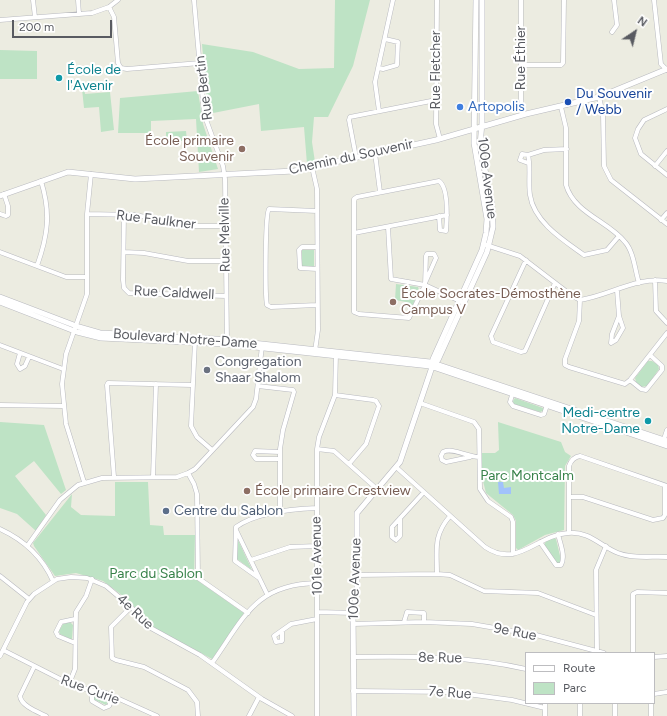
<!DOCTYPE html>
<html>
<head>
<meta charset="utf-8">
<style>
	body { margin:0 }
	#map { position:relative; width:667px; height:716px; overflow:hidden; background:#ecece1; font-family:Figtree,sans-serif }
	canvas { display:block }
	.legend { position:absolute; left:525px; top:652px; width:130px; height:52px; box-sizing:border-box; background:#fff; border:1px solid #bdbdc0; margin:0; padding:5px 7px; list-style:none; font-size:12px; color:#595b61 }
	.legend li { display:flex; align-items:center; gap:8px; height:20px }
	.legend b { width:20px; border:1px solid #bdbdc0 }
	.north { position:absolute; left:615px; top:12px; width:40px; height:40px; -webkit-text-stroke:3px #fff; paint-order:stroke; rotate:35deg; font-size:11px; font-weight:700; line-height:16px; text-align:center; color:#595b61 }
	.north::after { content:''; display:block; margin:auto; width:14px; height:18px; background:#595b61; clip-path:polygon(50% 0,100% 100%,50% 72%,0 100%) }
	.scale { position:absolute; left:12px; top:20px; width:100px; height:18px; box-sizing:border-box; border:2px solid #595b61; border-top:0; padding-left:5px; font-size:12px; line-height:14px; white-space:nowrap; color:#595b61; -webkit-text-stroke:3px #fff; paint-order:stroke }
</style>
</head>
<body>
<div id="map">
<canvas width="667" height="716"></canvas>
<ul class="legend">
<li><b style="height:5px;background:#fff"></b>Route</li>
<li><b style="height:11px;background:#bee3c5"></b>Parc</li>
</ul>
<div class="north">N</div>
<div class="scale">200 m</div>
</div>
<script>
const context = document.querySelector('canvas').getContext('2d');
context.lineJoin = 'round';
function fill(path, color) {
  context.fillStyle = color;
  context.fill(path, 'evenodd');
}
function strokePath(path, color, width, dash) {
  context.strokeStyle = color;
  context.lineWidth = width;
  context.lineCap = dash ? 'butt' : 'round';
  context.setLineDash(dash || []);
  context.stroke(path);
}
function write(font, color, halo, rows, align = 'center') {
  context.font = font + ' Figtree,sans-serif';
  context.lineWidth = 4;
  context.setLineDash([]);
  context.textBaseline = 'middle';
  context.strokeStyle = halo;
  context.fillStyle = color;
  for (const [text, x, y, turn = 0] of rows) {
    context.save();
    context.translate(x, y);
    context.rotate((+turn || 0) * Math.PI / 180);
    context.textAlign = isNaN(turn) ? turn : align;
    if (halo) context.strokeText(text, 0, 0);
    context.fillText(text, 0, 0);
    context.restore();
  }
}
fill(new Path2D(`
	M335,0H370L353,66L328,117H314L312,142L315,162L307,164L304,127L261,131L259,104L208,114L202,44L253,52L299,69L334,68Z
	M0,50L37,51V79H0Z
	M82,89H84L85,94L110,92L114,130L101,132L99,107L84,108Z
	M198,91L203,124L218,169L199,172L196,119L151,121V133H118L120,98Z
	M186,131L187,141H180V139H173V142H166V132Z
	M302,250H314V267L302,266Z
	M396,284L418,287L419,290L412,307L406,305V302L395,300Z
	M648,361H652L658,365L659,369L647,386L641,387L636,382L635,378Z
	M515,398L543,408V411L540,412L514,404L513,401Z
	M0,422L44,425L66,490L61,494L34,461L15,476L46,515L36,531L17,514L0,508Z
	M498,422L561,442L565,452L571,456L565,466L564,530L545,535L518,550L516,548V521L513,515L486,493L482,477V453H495L499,450Z
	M115,482H148L150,525L163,526L164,535H195L194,578L244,613L212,659L154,628L127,599L103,581L76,573L55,576L34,546L33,543L72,494L71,507L81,515L115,516Z
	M554,538L556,539L561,560L560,563H557L544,545L546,541Z
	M237,540H238L252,570L237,559Z
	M70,622L73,625L72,640L60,634L59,631L63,624Z
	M98,692L109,698V700L106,705L93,699L95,693Z`), '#bee3c5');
fill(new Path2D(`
	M498,482H503L504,488L511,487V494H499Z`), '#a1c2fb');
const minor = new Path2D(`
	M33,0L35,17
	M78,0L79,14
	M194,0L204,114L223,166L225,179L227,342
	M437,0L436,124L440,139
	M521,0V99L523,115
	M654,0L661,64L667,70
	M109,7L114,17L118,63L121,68L127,69L200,63
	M0,20L92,13L109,7L118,0
	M612,32L617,25L614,0
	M521,65H561L563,63L564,0
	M378,68L383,69L397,65L398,42L385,39
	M599,97L603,114L604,166L611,180L667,224
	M561,107L566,128V185C574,213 608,221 625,242C634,252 635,271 639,283
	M667,109L644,120L638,129L635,138L641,154L667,175
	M379,111L375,82L393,0
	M375,153L380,192
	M528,155C531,167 528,182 530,195C534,222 563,240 584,255L607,250L619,236
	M356,157L349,120L350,117L436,100
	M528,163L520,160L522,154L528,155L544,150L567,149
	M655,166L667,151
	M312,167L317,189L318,330L315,351
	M317,211L269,209C265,213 265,296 267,305L271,307L317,305
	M0,214L6,216L8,215V206L4,194
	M87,214L135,215L193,226H225
	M124,214L123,280L124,288L129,293L226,296
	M661,220L667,213
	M388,227L391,279L425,285L462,302
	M354,233L447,215
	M486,245L520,256L571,295L580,300C608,296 638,276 667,281
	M317,247H302L299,250L300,268L317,269
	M0,252L66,277H87
	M124,252L144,253L188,261H226
	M526,260L491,336L493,342L521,352L525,351L555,283
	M37,266C48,235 51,213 41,181
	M655,280L656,311L667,323
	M425,283L436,258L434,254H427L426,256L425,285L409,318L359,314L354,312V199L357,197L439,181C449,188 447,218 446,231L440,230L439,216
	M617,290L619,316L623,328L616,340L611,343L612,334L619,316
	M580,300L579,321L565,359V365L569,367L625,384L630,380L667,333
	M195,341L191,426L197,437L212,450
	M0,345L63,369
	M20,353L17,364L20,369L25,366L29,357
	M630,380L641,389L646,390L662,370V366L650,355
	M258,386L293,390L294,392L283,430L280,449V511
	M513,392L510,402L513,406L541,415L544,414L547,405
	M335,395L373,400L376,401L379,406L366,444L349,464
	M420,403L474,422L479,429L480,489L488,501L511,517L513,522V554
	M0,405L63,406
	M663,442L667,430
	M317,449L334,451L377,489
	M280,452L255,451L253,455L256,459H280
	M470,457L446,462L442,460L441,456L443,452C452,447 468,457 479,457
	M396,467L485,547C518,569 536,535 568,533C590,531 600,546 618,553C633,559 652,556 667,557
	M188,473L194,484L197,494L198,578L248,613
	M114,477L107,385L108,383L192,385
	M153,477L156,384
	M84,482L66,424L62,384L66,354L87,294V214L91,174
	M569,497H583L653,520L663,518L665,515V486
	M400,518V536L396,540L392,537V527L424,492
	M0,529C24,540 42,556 53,581
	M236,530L267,594
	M569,532V466C571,460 574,457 580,456L667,486
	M540,542L556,565H561C566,557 560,543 558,534
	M28,545L60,500L78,485L102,478L177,477L188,473L195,469L253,407L256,399L262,346
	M251,560L290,547L317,546
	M437,574C437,549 433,536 450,516
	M357,575L437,574L450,575L484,591L538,593L596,615
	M0,576L29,599
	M259,578L235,561L236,527C257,512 292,509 317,508
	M131,607L111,627L112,658L116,660L144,667L188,690L197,702L198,716
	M318,612L353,613
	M75,619L61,622L56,632L58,636L75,643
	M404,622L407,612L424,613V622
	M353,624L424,622L472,624L536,635L604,653
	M282,632V641L276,642L274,636L291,624L317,619
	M3,650L76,687L106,693L157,716
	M597,652L596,570L606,546
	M633,653V594L637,592L667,593
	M0,656L27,602L34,594L57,579L71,577L87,578L106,586L131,607L149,627L200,655L262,699L292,716
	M354,657C412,656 469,656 526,669
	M654,657L667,656
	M212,663C244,618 255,584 317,583
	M34,667L20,696C21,706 38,712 46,716
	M69,684L75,669L76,612L86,596L92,579
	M92,690V701L104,708L109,706L113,697
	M353,691L452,692L512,700L545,708
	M654,694L667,692
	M545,703V716
	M651,703V716
	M249,716L259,697
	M317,716V449L319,437L335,395L336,354
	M580,716V703
	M615,716V703`);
const tertiary = new Path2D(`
	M0,196L68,172L135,179L294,171L436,140L526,114L599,97L667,69
	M0,297L79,327L100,333L215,339L430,362L667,441
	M0,302L77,332L101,338L227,344L430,366L667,446
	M434,365L438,360L487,252L493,227L492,204L480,145L482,123V0
	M354,716L353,613L357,592V513L400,462L432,367L433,359L482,250L486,233L487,219L474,143L476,0`);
strokePath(minor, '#b8b9bf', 5);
strokePath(tertiary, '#b8b9bf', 6);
strokePath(minor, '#fff', 4);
strokePath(tertiary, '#fff', 5);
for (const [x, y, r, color] of [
	[59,78,4,"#0f9aa8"],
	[568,102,4,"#1a4fb4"],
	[460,107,4,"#3f7fe0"],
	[242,149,4,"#8d6e63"],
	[393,302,4,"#8d6e63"],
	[207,370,4,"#6b7280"],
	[648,421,4,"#0f9aa8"],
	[247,491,4,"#8d6e63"],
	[166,511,4,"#5c6f8a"]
]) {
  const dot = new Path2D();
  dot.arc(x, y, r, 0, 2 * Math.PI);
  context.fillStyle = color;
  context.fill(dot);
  strokePath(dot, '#fff', 1.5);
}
write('14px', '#595b61', '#fff', [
	["Rue Éthier",521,58,-90],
	["Rue Fletcher",436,70,-90],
	["Rue Bertin",204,88,-97],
	["Chemin du Souvenir",351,157,-12],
	["100e Avenue",487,178,83],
	["Rue Faulkner",156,220,7],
	["Rue Melville",225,235,-91],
	["Rue Caldwell",174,293,3],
	["Boulevard Notre-Dame",185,339,4],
	["101e Avenue",317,556,-91],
	["100e Avenue",355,579,-88],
	["4e Rue",135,612,43],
	["9e Rue",515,632,11],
	["8e Rue",440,658,1],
	["Rue Curie",90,690,20],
	["7e Rue",450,693,4]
]);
write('14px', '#0d838f', '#fff', [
	["École de",67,70],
	["l'Avenir",67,86],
	["Medi-centre",640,413,"right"],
	["Notre-Dame",640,429,"right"]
], 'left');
write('14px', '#164399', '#fff', [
	["Du Souvenir",576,94],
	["/ Webb",576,110]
], 'left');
write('14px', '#366cbe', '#fff', [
	["Artopolis",468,107]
], 'left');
write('14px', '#785e54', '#fff', [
	["École primaire",234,141,"right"],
	["Souvenir",234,157,"right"],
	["École Socrates-Démosthène",401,294],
	["Campus V",401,310],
	["École primaire Crestview",255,491]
], 'left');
write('14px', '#5b616d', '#fff', [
	["Congregation",215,362],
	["Shaar Shalom",215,378]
], 'left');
write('14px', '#38824a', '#fff', [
	["Parc Montcalm",527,476],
	["Parc du Sablon",156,574]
]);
write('14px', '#4e5e75', '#fff', [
	["Centre du Sablon",174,511]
], 'left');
</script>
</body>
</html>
